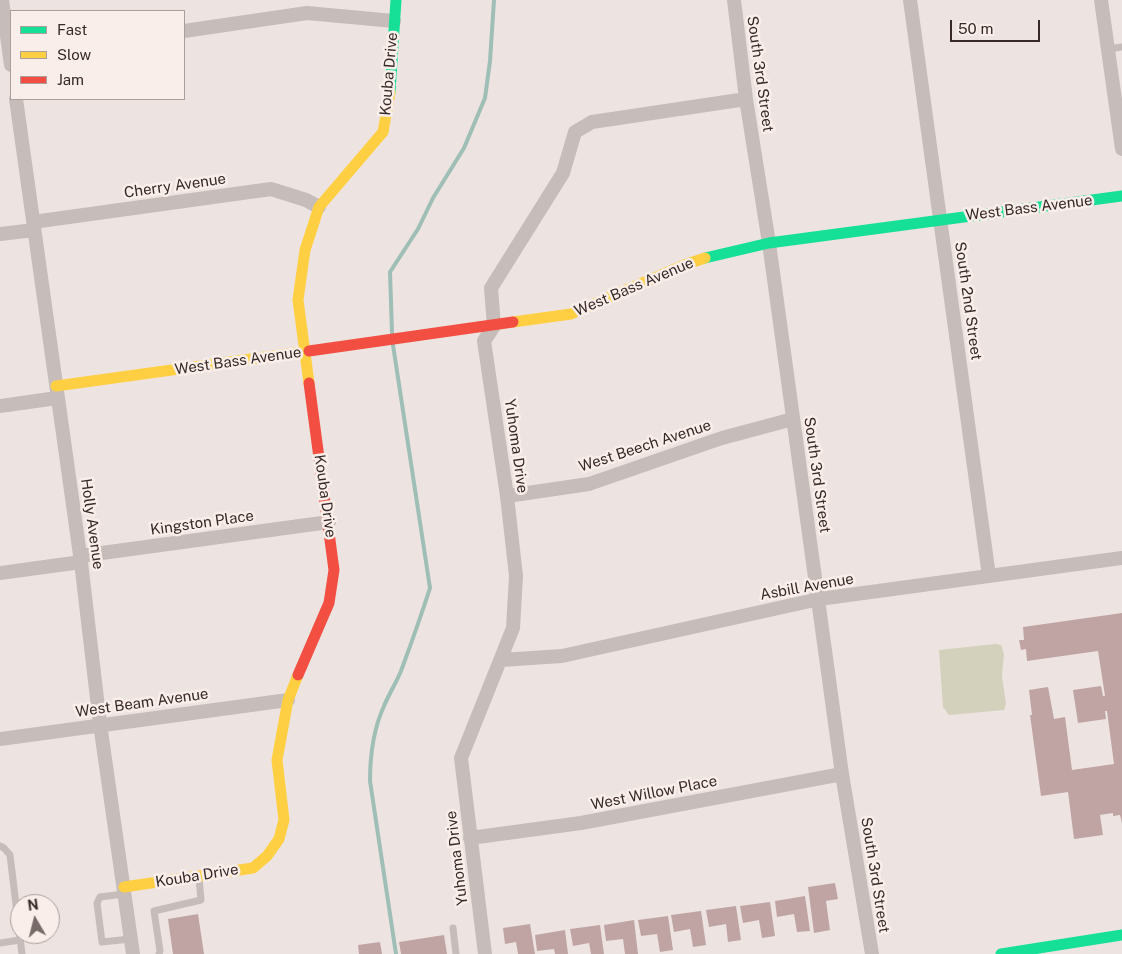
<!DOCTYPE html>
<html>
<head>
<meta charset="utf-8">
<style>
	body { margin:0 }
	#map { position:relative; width:1122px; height:954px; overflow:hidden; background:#ede4e1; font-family:"Public Sans",sans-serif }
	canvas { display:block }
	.legend { position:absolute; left:10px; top:10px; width:175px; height:90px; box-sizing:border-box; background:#f9eee9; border:1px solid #ab9f9c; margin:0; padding:6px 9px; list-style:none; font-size:15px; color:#372928 }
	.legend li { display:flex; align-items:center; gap:10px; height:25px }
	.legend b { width:25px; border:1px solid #ab9f9c }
	.north { position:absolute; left:10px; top:894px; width:50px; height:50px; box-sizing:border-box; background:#f9eee9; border:1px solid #ab9f9c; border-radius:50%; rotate:352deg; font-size:14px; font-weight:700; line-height:20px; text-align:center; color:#372928 }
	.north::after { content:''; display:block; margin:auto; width:18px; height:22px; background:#776a69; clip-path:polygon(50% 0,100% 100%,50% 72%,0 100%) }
	.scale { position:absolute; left:950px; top:20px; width:90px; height:22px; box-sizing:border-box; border:2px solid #372928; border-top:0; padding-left:6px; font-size:15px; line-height:18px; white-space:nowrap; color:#372928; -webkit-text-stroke:4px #f9eee9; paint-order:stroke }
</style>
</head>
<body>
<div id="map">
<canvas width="1122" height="954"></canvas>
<ul class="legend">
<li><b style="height:6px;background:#16e098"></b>Fast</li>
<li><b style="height:6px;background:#ffcf43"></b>Slow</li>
<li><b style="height:6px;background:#f24e42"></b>Jam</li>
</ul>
<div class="north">N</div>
<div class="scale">50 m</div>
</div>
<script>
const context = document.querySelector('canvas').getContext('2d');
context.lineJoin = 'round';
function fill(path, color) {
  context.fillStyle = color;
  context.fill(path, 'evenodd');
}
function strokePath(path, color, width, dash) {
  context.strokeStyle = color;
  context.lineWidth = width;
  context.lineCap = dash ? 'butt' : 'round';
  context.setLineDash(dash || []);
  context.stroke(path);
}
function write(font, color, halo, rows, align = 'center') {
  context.font = font + ' "Public Sans",sans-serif';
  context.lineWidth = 5;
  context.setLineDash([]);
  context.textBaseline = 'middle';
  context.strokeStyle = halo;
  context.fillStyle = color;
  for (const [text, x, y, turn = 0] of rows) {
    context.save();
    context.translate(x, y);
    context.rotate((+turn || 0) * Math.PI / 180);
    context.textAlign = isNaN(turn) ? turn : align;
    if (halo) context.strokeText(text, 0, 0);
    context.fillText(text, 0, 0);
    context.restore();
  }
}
fill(new Path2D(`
	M996,644L1001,645L1004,654L1002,676L1006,704L1004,710L949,715L943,707L939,650Z`), '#d3d0bb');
strokePath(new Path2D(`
	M392,333L390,272L418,229L433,198L464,148L485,98L490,61L494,0
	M393,345L430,588C421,616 411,644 401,671C396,683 389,694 384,706C373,730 370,755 370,781L396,954`), '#9ebeb6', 4);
fill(new Path2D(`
	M1122,613V823L1120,815L1113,816V813L1100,815L1103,835L1074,839L1068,792L1041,796L1030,715H1032L1029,690L1048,687L1054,719L1065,717L1072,770L1114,764L1107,711H1105L1106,719L1078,723L1073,690L1101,686L1103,696H1105L1098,651L1027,661L1026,649L1021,650L1019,640H1024L1023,627Z
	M835,883L838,899L826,901L830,930L814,933L808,887Z
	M805,896L810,931L797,932L794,914L777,917L775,901Z
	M770,902L775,936L762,938L759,920L743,923L740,906Z
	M736,906L741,940L728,942L726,924L709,927L706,910Z
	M701,911L706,945L693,947L690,929L674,932L671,915Z
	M198,914L204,954H173L168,919Z
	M668,916L673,950L660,952L657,934L641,936L638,920Z
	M634,920L638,954H625L623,939L606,941L604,925Z
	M530,924L535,954H518L516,942L505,944L503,928Z
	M600,925L604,954H591L589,943L573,946L570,929Z
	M565,930L568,954H555L554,949L537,951L535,935Z
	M444,935L447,954H401L399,942Z
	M380,942L382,954H359L358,945Z`), '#c0a4a3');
strokePath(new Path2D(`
	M1108,49L1122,47
	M0,846L4,848L10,855L22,954
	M124,894L100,897L97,903L102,942L130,939
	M453,928L456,954
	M0,943L20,940
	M159,954L160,951L154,911L201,900L199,878`), '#c6bdba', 7);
strokePath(new Path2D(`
	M2,0L11,65
	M734,0L746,99L769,243L842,774L872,954
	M910,0L989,576
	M1101,0L1122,149
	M184,31L307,13L394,21
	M16,99L81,562L100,724L133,954
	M33,222L271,189L306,200L319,207
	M0,234L34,230
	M0,406L57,398
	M507,496L589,484L722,438L793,419
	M80,556L329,522
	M0,573L81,562
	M501,660L562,656L819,599L1122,558
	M0,739L288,700
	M470,838L581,823L842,774
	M485,954L461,758L513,628L516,576L507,496L484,341L494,326L491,288L563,173L575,132L592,122L746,99`), '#c6bdba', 14);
strokePath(new Path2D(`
	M390,92L396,0
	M705,258L769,243L1122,196
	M1001,954L1122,935`), '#16e098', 11);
strokePath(new Path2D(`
	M513,322L571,314L684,265L705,258
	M309,383L298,300L305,250L319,207L383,132L390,92
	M56,386L309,351
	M124,887L253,868L267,856L279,839L284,820L277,760L288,700L298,675`), '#ffcf43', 11);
strokePath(new Path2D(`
	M309,351L513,322
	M298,675L329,603L334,570L309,383`), '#f24e42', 11);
write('15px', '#372928', '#f9eee9', [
	["Kouba Drive",389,74,-85],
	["South 3rd Street",760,74,82],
	["Cherry Avenue",175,186,-8],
	["West Bass Avenue",1029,208,-7],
	["West Bass Avenue",634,287,-23],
	["South 2nd Street",968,301,82],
	["West Bass Avenue",238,361,-8],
	["Yuhoma Drive",516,446,82],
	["West Beech Avenue",645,446,-18],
	["South 3rd Street",817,475,82],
	["Kouba Drive",325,496,82],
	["Kingston Place",202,523,-8],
	["Holly Avenue",92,524,82],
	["Asbill Avenue",807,587,-10],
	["West Beam Avenue",142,703,-8],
	["West Willow Place",654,793,-11],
	["Yuhoma Drive",457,858,-97],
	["South 3rd Street",875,875,81],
	["Kouba Drive",197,876,-9]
]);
</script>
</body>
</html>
